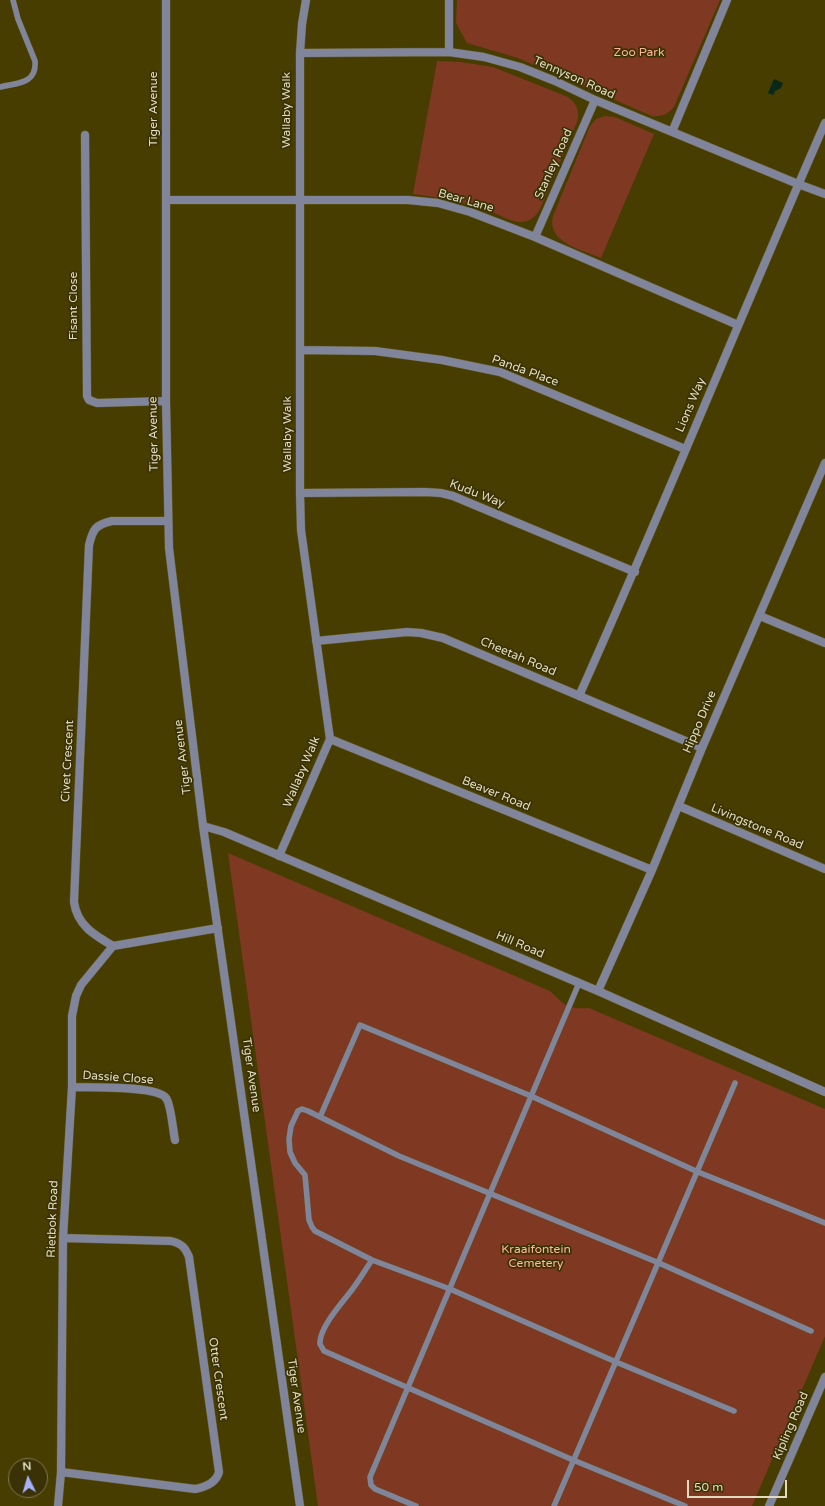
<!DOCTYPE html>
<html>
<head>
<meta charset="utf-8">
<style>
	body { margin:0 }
	#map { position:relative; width:825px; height:1506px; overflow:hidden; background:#473d00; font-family:"Varela Round",sans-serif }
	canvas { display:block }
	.north { position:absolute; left:8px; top:1458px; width:40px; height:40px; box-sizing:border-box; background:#3a3206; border:1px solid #7d7650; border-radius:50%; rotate:355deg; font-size:11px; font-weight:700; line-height:16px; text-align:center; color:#e1dcbf }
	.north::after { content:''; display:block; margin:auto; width:14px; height:18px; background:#a8b0fc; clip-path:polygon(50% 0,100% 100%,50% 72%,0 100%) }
	.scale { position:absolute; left:687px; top:1480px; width:100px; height:18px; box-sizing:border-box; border:2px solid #e1dcbf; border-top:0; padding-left:5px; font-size:12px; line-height:14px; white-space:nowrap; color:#e1dcbf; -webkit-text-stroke:3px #3a3206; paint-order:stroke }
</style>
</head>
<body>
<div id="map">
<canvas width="825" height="1506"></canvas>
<div class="north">N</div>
<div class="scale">50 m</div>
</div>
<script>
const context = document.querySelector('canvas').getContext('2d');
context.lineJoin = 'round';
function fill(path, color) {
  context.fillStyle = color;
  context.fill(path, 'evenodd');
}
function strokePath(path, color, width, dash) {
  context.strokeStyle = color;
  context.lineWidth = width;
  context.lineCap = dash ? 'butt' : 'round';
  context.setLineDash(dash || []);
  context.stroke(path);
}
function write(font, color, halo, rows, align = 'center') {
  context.font = font + ' "Varela Round",sans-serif';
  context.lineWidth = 3.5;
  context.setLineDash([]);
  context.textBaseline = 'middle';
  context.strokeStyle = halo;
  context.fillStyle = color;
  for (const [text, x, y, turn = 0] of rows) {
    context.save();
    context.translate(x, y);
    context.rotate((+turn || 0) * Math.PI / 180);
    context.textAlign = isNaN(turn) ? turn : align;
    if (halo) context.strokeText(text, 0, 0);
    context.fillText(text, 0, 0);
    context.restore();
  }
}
fill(new Path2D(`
	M457,0H720L674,107C668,114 662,117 652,116L518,58L467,43L456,23Z
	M437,61L461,62L493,67L568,97C577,103 580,112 577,122L540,209C536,216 530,222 521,222C510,222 499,214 489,211C464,202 439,197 413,194Z
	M605,116L615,117L654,134L601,258C583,250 546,243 553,216L590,126L596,119Z
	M228,853L550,991C566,1006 566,1009 589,1008L825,1109V1336L752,1506H318Z`), '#7f3821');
fill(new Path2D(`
	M774,79L783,83L781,88L775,91L773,95L768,93Z`), '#082919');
const service = new Path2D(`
	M0,87C17,83 37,84 35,61L18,19L13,0
	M320,1117L360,1025L531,1096L698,1172L825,1223
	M372,1260C365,1270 359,1281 351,1291C341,1304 319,1328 320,1344L324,1351L573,1460L685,1506
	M734,1411L616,1362L450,1289L372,1260L315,1231L312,1227L309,1220L305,1175L295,1163L290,1152L289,1139L291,1126L298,1111L302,1109L308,1111L399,1156L659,1263L811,1331
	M416,1506L375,1489L371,1485L370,1477L579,983
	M554,1506L735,1083`);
const minor = new Path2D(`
	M166,0V401L169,548L203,826L300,1506
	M449,0V52
	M300,53L449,52L484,57L520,67L555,81L595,100L798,184L825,194
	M672,132L727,0
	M85,135L87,396L89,400L97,403L166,401
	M166,200H408L438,203L470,212L535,237L738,325
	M535,237L595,100
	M300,350L375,351L442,360L500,372L685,449
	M300,493L425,492L441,493L453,496L635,572
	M168,521H112C95,525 93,529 89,545L74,902C77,925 94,935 113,946L218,928
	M760,616L825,643
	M316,641L407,632L421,633L443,638L702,748
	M579,696C664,506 742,313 825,123
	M330,739L652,870
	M679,806L825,869
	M203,826L224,832L598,991L825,1092
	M279,856L330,739L301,530L300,493V53L302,24L306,0
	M598,991L652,870L702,748L825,463
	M72,1087C89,1088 156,1085 166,1098C171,1104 173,1131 175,1140
	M61,1472L195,1489C206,1487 216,1483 219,1472L189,1257C185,1247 182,1244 171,1241L63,1238
	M58,1506L61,1472L63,1238L72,1087V1016L76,996L81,985L113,946
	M769,1506L825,1377`);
strokePath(service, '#635a22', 6);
strokePath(minor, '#635a22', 9);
strokePath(service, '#81859b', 5.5);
strokePath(minor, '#81859b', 8);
write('12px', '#feb59e', '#3a3206', [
	["Zoo Park",639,53],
	["Kraaifontein",536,1250],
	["Cemetery",536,1264]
]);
write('12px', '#e1dcbf', '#3a3206', [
	["Tennyson Road",574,78,24],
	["Tiger Avenue",154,109,-90],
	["Wallaby Walk",287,110,-90],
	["Stanley Road",554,164,-66],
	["Bear Lane",466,201,16],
	["Fisant Close",74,306,-90],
	["Panda Place",525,371,20],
	["Lions Way",691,405,-67],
	["Tiger Avenue",154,434,-91],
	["Wallaby Walk",288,434,-90],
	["Kudu Way",477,494,21],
	["Cheetah Road",518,657,23],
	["Hippo Drive",700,722,-67],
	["Tiger Avenue",183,757,-97],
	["Civet Crescent",68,761,-87],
	["Wallaby Walk",302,772,-67],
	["Beaver Road",496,794,22],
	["Livingstone Road",757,827,23],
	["Hill Road",520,945,23],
	["Tiger Avenue",251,1075,82],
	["Dassie Close",118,1078,4],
	["Rietbok Road",53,1219,-88],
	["Otter Crescent",218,1379,82],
	["Tiger Avenue",296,1396,82],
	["Kipling Road",791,1426,-67]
]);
</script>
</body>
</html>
